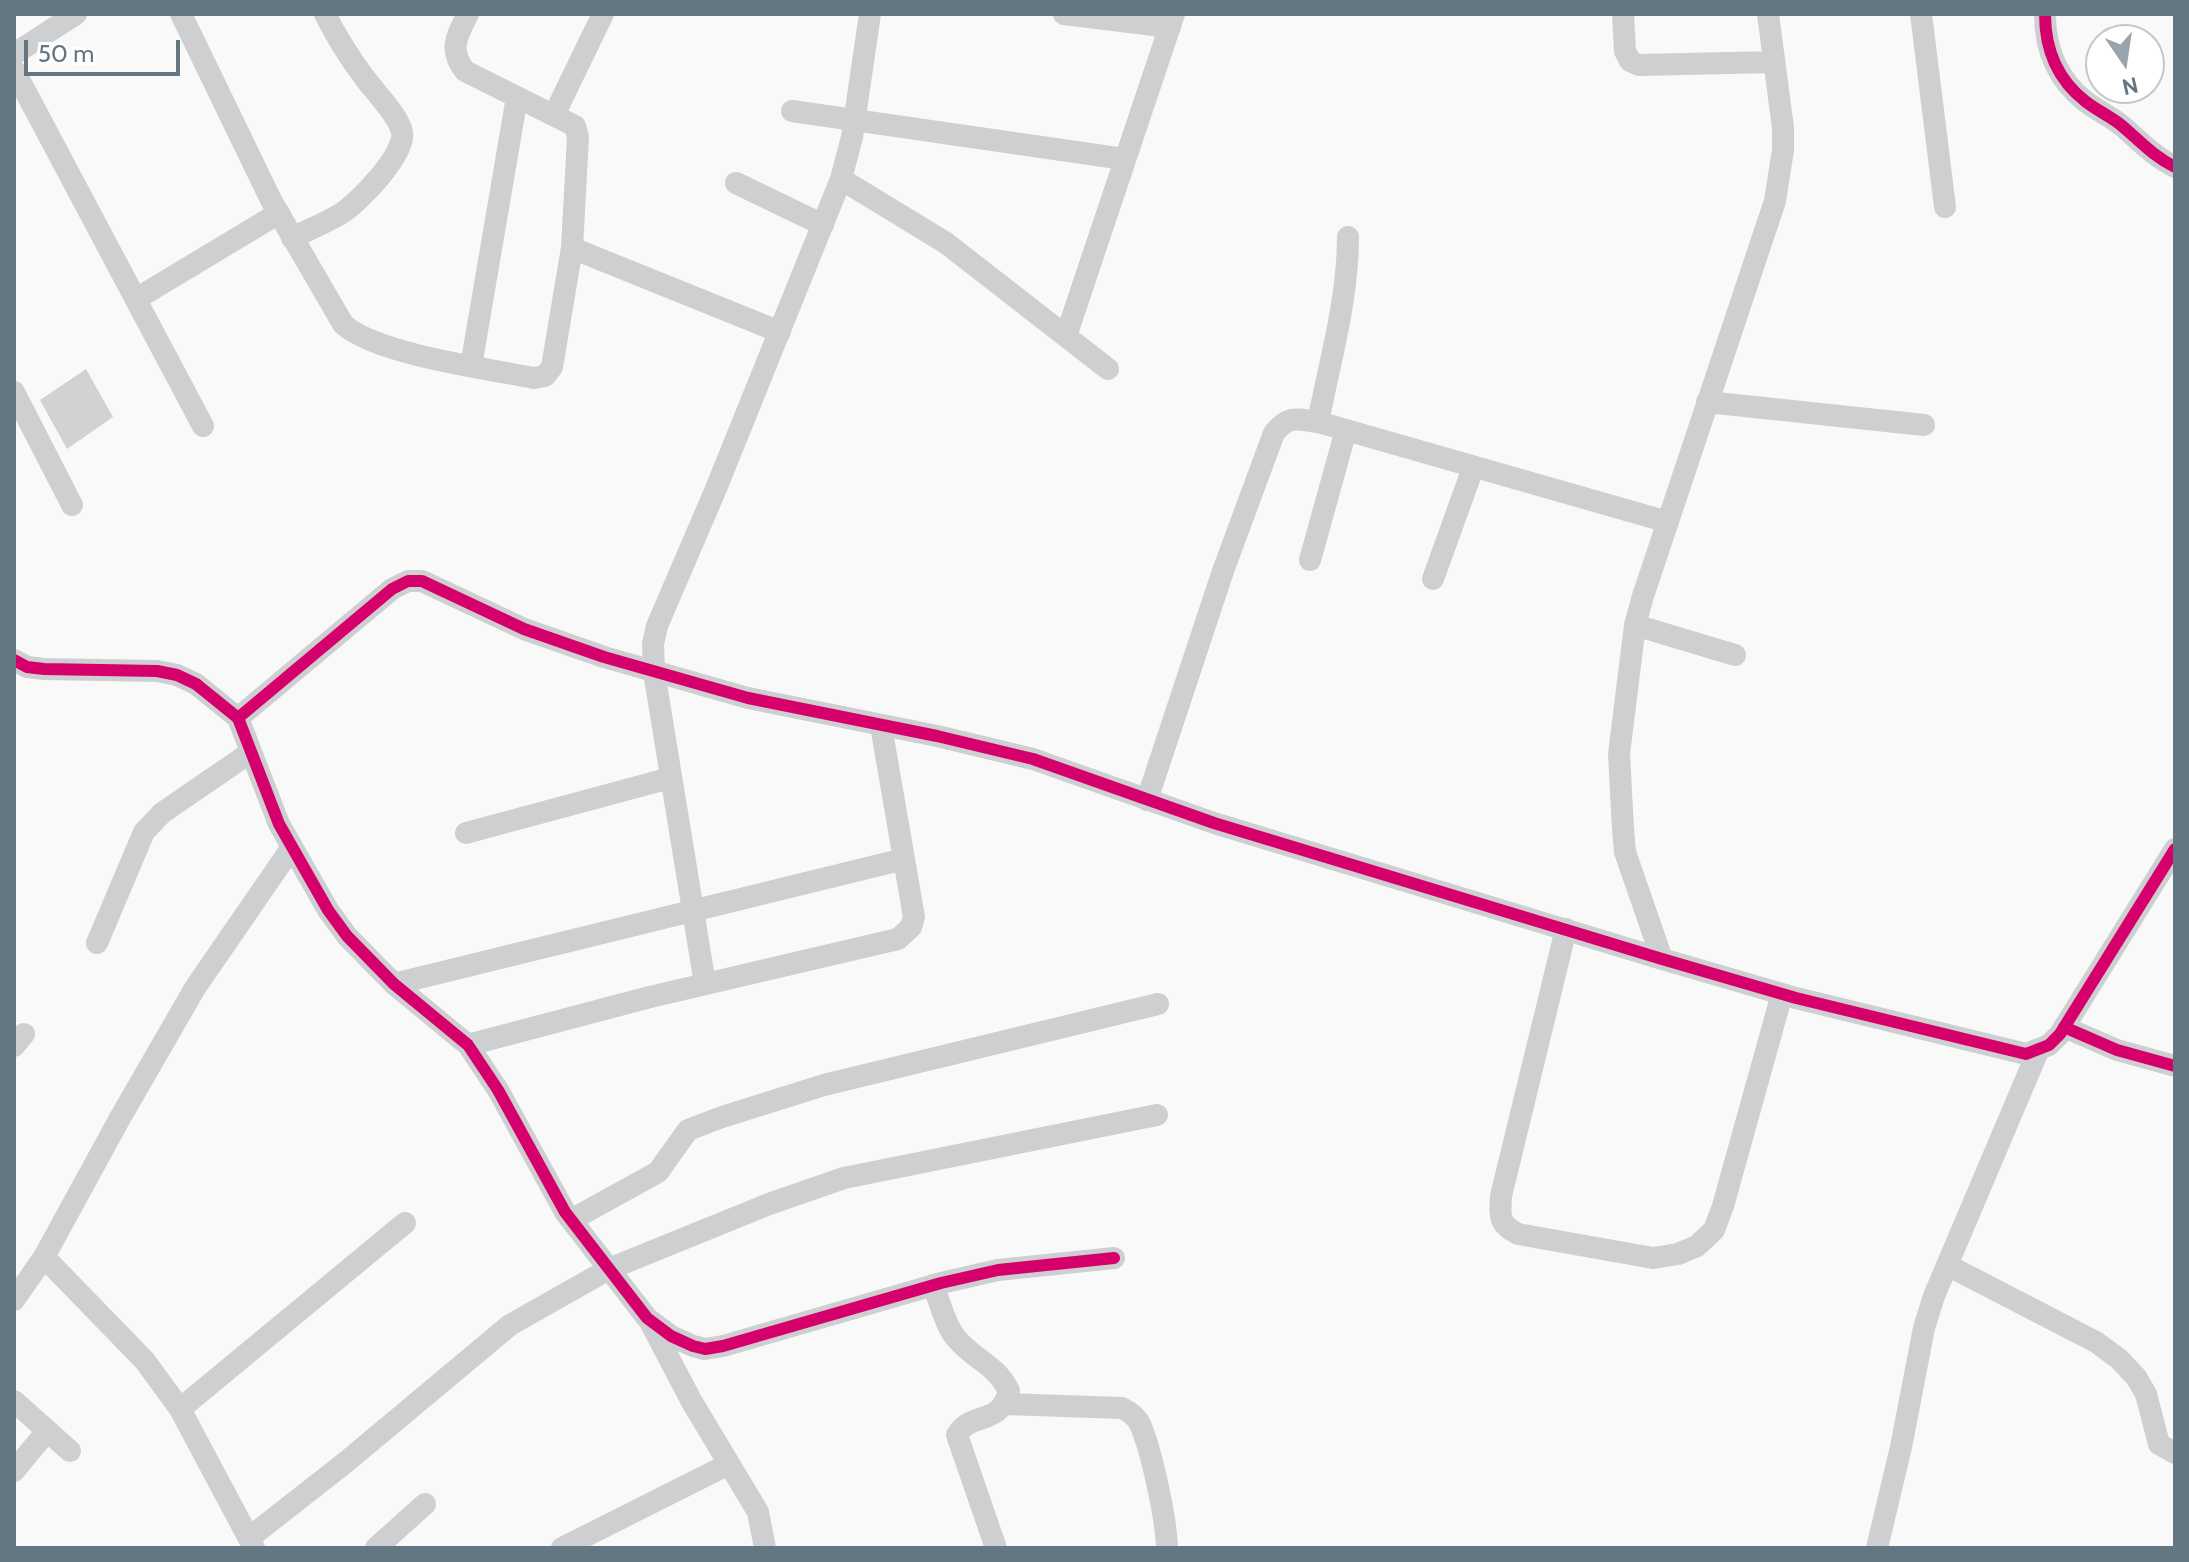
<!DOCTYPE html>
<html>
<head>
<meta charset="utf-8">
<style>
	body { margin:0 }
	#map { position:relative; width:2189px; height:1562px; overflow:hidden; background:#f9f9f9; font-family:Cabin,sans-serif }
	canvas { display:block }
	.frame { position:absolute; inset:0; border:16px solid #657683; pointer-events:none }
	.north { position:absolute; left:2085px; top:24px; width:80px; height:80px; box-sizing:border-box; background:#fff; border:2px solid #c1c8cd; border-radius:50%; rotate:167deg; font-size:22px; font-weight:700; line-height:32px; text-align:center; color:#657683 }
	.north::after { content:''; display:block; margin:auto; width:28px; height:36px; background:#99a4ac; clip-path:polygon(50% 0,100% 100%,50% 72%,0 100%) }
	.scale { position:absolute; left:24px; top:40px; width:156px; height:36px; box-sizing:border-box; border:4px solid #657683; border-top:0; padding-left:10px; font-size:24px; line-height:28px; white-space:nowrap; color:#657683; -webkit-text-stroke:6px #fff; paint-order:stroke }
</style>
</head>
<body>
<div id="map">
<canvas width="2189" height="1562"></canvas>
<div class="frame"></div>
<div class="north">N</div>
<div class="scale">50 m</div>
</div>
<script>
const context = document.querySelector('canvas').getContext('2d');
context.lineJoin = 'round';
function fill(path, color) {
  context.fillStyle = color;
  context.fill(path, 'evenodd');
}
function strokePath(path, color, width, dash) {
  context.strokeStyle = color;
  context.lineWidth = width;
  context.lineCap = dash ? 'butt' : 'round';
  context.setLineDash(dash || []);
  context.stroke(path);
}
fill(new Path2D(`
	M86,369L113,417L67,449L40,400Z`), '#d0d2d3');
strokePath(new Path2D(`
	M181,14L271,200L343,324C375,354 488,369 534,378L545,376L552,367L572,248L578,137L575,126L465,71C448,49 457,36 468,14
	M1064,14L1170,27
	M1623,14L1625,51L1630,61L1639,65L1774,62
	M1921,14L1945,207
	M2045,14C2045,49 2057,79 2085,101C2096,110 2110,116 2121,125C2140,141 2153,156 2175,167
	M14,54L76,14
	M14,70L203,426
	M792,111L1124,159
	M554,115L603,14
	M841,179L946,243L1108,369
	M736,183L823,225
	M292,238C308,230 326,223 342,213C359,202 406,154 402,132C399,116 374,91 364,77C349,57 336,36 325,14
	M572,248L780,332
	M136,299L279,213
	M1066,336L1174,14
	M471,366L517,97
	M14,392L72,505
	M1707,402L1924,425
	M1318,422C1330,361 1348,299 1348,237
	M1310,560L1346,430
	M1433,579L1473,468
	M1635,625L1735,655
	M14,660L27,667L44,669L157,671L177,675L196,684L238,718L279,824L328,910L347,936L394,984L468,1045L498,1090L565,1212L647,1318L671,1336L693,1346L705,1349L723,1346L941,1283L998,1270L1114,1258
	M238,718L392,589L408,581H422L524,629L604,657L748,698L937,736L1033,759L1214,823L1662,959L1796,998L2026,1054L2049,1045L2060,1034L2175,849
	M1147,800L1223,571L1274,433C1289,415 1296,419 1318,422L1668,522
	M466,833L670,778
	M1566,929L1501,1196C1500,1216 1498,1224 1518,1234L1653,1258L1678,1254L1697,1246L1714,1230L1723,1206L1782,994
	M97,943L144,832L162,813L251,752
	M1662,959L1625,852L1623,829L1619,754L1635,625L1643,596L1775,201L1783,150V128L1768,14
	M394,984L904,859
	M705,984L654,672L653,644L657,626L715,491L841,179L852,137L870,14
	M2064,1027L2117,1050L2175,1066
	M468,1045L650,997L898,939L911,927L914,917L881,726
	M14,1046L24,1034
	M571,1220L658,1172L688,1130L722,1117L824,1085L1158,1004
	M44,1257L145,1361L180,1409L254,1548
	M1947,1265L2096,1342L2119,1359L2136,1377L2146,1394L2159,1444L2175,1453
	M933,1285C940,1302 945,1325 956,1338C974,1360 996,1364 1009,1391C999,1427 971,1411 957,1435L996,1548
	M14,1300L44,1257L120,1118L195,988L292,847
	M650,1322L692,1402L758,1512L765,1548
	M14,1401L70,1451
	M1005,1404L1122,1408C1130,1412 1136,1416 1140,1424C1152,1452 1166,1518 1167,1548
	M180,1409L405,1223
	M14,1471L47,1431
	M249,1538L346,1462L510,1325L609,1269L769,1204L844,1178L1157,1115
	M376,1548L425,1504
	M562,1548L729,1464
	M1877,1548L1901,1447L1924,1328L1934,1296L2038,1051`), '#cecfd0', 22);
strokePath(new Path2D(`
	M2045,14C2045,49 2057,79 2085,101C2096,110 2110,116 2121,125C2140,141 2153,156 2175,167
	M14,660L27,667L44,669L157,671L177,675L196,684L238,718L279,824L328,910L347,936L394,984L468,1045L498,1090L565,1212L647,1318L671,1336L693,1346L705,1349L723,1346L941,1283L998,1270L1114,1258
	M238,718L392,589L408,581H422L524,629L604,657L748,698L937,736L1033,759L1214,823L1662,959L1796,998L2026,1054L2049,1045L2060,1034L2175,849
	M2064,1027L2117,1050L2175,1066`), '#d6006c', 12);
</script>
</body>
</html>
